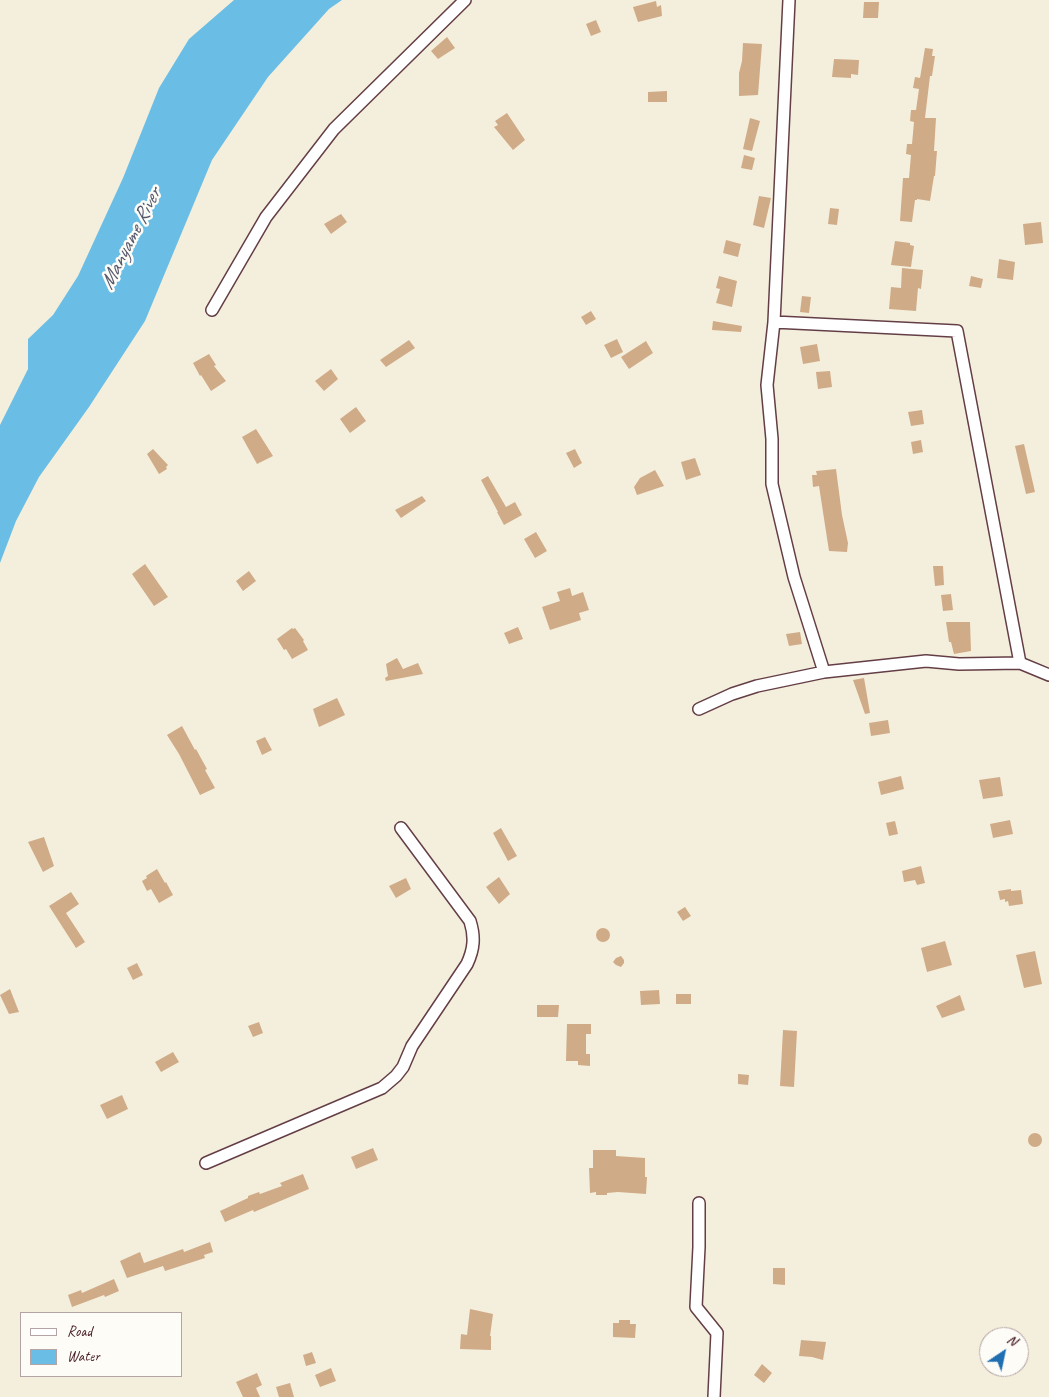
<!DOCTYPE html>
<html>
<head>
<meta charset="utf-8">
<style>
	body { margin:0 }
	#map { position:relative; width:1049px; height:1397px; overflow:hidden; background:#f4efdc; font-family:Caveat,sans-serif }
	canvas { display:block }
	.legend { position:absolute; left:20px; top:1312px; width:162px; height:65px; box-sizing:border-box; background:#fdfcf7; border:1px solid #b5a4a5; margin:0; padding:6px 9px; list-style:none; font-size:15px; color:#4a1f2b }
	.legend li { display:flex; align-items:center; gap:10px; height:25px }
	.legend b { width:25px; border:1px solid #b5a4a5 }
	.north { position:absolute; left:979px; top:1327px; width:50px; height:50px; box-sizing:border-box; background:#fdfcf7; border:1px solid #b5a4a5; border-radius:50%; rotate:34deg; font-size:14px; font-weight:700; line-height:20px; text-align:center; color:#4a1f2b }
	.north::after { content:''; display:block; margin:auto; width:18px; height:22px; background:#1f6fb2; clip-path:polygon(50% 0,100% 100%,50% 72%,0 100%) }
</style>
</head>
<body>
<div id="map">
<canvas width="1049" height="1397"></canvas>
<ul class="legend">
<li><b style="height:6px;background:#fff"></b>Road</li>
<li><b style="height:14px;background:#6abee6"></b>Water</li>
</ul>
<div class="north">N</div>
</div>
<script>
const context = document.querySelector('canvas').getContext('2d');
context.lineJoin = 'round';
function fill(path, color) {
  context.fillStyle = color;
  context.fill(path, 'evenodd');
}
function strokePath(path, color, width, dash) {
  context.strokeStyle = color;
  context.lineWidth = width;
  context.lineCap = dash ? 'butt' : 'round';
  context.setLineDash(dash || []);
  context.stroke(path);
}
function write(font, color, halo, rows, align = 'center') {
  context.font = font + ' Caveat,sans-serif';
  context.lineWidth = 5;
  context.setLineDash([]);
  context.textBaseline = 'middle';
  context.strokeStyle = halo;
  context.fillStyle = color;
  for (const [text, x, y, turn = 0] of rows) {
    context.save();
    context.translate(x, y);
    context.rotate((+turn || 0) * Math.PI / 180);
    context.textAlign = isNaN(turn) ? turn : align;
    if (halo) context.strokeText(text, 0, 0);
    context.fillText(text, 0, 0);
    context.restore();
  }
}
fill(new Path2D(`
	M234,0H342L329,9L268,77L212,160L145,321L89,407L39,477L16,521L0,563V425L28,369V339L53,315L78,276L123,178L159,88L189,39Z`), '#6abee6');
fill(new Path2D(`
	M656,1L657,7L661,5L662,16L638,22L633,7Z
	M864,2H879L878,18H863Z
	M596,20L601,32L591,36L586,24Z
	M447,37L455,48L438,59L431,51Z
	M743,43L762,44L758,95L739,96V73L742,61Z
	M925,48L933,49L932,56H935L932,76H930L925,118H936L934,151H937L935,176H934L930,201L917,199V200H915L912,222L900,221L903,178H909L911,155L906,154L907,144H912L914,122L910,121L911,110H916L919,89L913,88L915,77L920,78Z
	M834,59L859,60L858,75L851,74V78L832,77Z
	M667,91V102H648V92Z
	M507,113L525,140L513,150L494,127L498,125L495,121Z
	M750,118L760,121L752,151L743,149Z
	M744,155L755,158L752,170L741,168Z
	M759,196L771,198L764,228L753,225Z
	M830,208L839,209L837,225L828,224Z
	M341,214L347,222L331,234L324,224Z
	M1041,222L1043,243L1025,245L1023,224Z
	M726,240L741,244L738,257L723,253Z
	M895,241L910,243V245L914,246L911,267L891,265Z
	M999,259L1015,262L1013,280L997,278Z
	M902,268L923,270L921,289L918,288L916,311L889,309L891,287L901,288Z
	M719,276L737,281L732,307L716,303L720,289L716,288Z
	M971,276L983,279L981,288L969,286Z
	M802,296L811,297L809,313L800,312Z
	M591,311L596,319L586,325L581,317Z
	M713,321L742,326L741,332L712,330Z
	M617,339L623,352L611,358L604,345Z
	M409,340L415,348L386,367L380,360Z
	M646,341L653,353L629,369L621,357Z
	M817,344L820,361L803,364L800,347Z
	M209,354L216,365L214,366L226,381L211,391L201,375L200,376L193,363Z
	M331,369L338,379L324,391L315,381Z
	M830,371L832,387L818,389L816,372Z
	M356,407L366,421L350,433L340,419Z
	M922,410L924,424L911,426L908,412Z
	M256,429L273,456L257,464L242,437Z
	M921,440L923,452L913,454L911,442Z
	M1024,444L1035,492L1026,494L1015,446Z
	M153,449L168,465L166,467L167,469L159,474L147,454Z
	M575,449L582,463L574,468L566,453Z
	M695,458L701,475L686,480L681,462Z
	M836,469L842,515L848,543L847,552L829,551L819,486L813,487L812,475H817L816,471Z
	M655,470L664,486L637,495L634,487L640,478Z
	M488,476L506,507L515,502L522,515L504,525L497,512H498L481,480Z
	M422,496L426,501L401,518L395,510Z
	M536,532L547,551L535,558L524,539Z
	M145,564L168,597L154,606L132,574Z
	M933,566H943L944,585L935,586Z
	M249,571L256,581L243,591L236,581Z
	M570,588L572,596L583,592L589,610L579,613L581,620L550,630L542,607L560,601L557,592Z
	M951,594L953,610L943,611L941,595Z
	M946,622H970L971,651L954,654L951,642H949Z
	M518,627L523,639L509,644L504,633Z
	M292,628L293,629L295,628L304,640L303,641L308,650L292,659L286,649L284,650L277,639Z
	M800,632L802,644L789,646L786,634Z
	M397,658L403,669L418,663L423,674L386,681L385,678L388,676L386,664Z
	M864,678L870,713L865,714L853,680Z
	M337,698L345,715L319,727L313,709Z
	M888,720L890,733L871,736L869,723Z
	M182,726L195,750L196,749L202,760L207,769L205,770L215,788L200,795L179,754L167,735Z
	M265,737L272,750L262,755L256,741Z
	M901,776L904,789L881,795L878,782Z
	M1000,777L1003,796L983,799L979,780Z
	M1010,820L1013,834L993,838L990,824Z
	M895,821L898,834L889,836L886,823Z
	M501,828L517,856L508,861L493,833Z
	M44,837L54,866L43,872L28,842Z
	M921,866L925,883L917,885L915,880L904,882L902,871Z
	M157,869L165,883L166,882L173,895L159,903L151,889L147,891L142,881L147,878L146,876Z
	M499,877L510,894L499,904L486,887Z
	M406,878L411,889L396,898L389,886Z
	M1011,889V891L1021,890L1023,904L1009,906L1008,901L1005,902V899L1000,900L998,891Z
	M71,892L79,904L66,913L85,942L76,948L49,906Z
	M685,907L691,916L683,921L677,912Z
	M596 935a7 7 0 1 1 14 0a7 7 0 1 1-14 0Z
	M945,941L952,965L927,972L921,948Z
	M1035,951L1042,984L1024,988L1016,955Z
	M621,956L624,960V963L621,967L616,965L613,962L616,958Z
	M137,963L143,975L133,980L127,968Z
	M10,989L19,1012L9,1014L0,995Z
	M659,990L660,1004L641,1005L640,991Z
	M676,994H691V1004H676Z
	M960,995L965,1010L942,1018L936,1006Z
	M537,1005H559L558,1017H537Z
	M259,1022L263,1033L253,1037L248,1026Z
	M567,1024H591V1034H586V1054H590V1066L578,1065V1061H566Z
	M783,1030L797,1031L794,1087L780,1086Z
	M173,1052L179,1062L161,1072L155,1062Z
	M738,1074L749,1075L748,1085L738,1084Z
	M122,1095L128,1109L107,1119L100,1105Z
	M1028 1140a7 7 0 1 1 14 0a7 7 0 1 1-14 0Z
	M373,1148L378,1160L356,1169L351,1157Z
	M593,1150H616V1156L645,1158V1177H647L646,1194L618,1192L607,1193V1195H596V1192L590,1193L589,1168H593Z
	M303,1174L309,1189L254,1212L253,1210L225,1222L220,1211L248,1198V1196L259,1192L260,1194L282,1186L280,1183Z
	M210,1242L213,1252L204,1255L205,1258L165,1271L163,1266L127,1278L120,1261L140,1252L144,1263L183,1249L184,1252Z
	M773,1268H785V1285L773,1284Z
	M114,1279L119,1291L105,1297L104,1295L72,1307L68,1295L81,1290L82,1293Z
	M470,1309L493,1314L490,1336H491V1350L460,1349L461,1334L467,1335Z
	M619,1320H630V1324H636L635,1338L613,1337V1323H619Z
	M801,1340L826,1342L823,1360L812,1357L799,1356Z
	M312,1352L316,1363L306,1366L303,1355Z
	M762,1364L772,1373L764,1383L754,1375Z
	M331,1368L336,1381L320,1387L315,1375Z
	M257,1373L262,1385L256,1388L260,1397H243L236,1382Z
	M290,1383L294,1397H279L276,1387Z`), '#d0ab88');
const street = new Path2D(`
	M789,0L774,322L767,385L772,439V484L794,577L824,672
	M212,310L266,217L334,129L465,0
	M774,322L957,331L1020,663
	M699,709L732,694L757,686L824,672L926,661L959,664L1020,663L1049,675
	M206,1163L382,1088L396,1076L403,1067L412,1046L467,964C474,949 475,937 470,921L401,828
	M699,1203V1247L696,1307L717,1333L714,1397`);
strokePath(street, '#643e46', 14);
strokePath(street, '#fff', 11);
write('italic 21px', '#55576c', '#fdfcf7', [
	["Manyame River",131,239,-63]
]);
</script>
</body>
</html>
